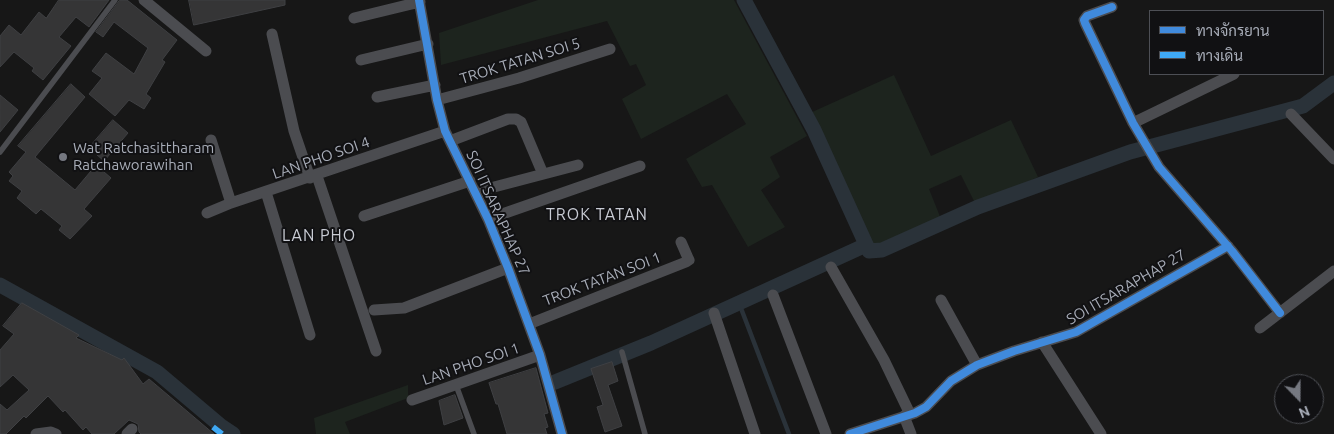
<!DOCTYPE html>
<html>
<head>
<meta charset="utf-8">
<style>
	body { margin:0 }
	#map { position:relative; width:1334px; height:434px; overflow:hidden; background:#171717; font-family:Ubuntu,Sarabun,sans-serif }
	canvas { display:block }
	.legend { position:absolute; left:1149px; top:10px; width:175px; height:65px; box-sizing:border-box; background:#111113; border:1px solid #4d4f55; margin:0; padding:6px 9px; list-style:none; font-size:15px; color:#a8adb8 }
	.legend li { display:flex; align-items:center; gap:10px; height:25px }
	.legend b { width:25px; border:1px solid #4d4f55 }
	.north { position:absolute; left:1274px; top:374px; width:50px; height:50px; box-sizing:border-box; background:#111113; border:1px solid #4d4f55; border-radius:50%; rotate:158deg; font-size:14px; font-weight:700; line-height:20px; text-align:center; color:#a8adb8 }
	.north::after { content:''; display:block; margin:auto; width:18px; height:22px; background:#757880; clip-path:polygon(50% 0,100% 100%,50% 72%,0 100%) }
</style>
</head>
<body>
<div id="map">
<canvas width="1334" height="434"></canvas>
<ul class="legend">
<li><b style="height:6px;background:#408adc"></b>ทางจักรยาน</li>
<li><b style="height:6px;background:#3fa9f5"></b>ทางเดิน</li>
</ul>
<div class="north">N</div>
</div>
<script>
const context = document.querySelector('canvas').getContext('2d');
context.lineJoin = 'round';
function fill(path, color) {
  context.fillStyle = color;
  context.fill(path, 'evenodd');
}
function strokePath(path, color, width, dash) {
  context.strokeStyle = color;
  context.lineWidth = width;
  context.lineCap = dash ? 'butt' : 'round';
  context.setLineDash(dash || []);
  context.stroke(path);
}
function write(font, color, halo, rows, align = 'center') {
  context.font = font + ' Ubuntu,sans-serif';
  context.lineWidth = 4;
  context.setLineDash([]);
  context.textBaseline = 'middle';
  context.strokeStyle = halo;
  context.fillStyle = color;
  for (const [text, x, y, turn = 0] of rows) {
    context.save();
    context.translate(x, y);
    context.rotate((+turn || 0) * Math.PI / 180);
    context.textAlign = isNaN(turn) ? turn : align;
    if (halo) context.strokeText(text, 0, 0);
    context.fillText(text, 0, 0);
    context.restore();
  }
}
fill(new Path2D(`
	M538,0H734L807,136L770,157L780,177L761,190L785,227L748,247L712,185L702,187L686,159L746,124L727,94L641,139L622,99L646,85L636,64L630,66L607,21L441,65L439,33Z
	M894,75L931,156L1011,120L1038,177L976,205L961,175L929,189L941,219L873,247L810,113Z
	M408,385V398L345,422L350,434H316L314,418Z`), '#1d241e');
strokePath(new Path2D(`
	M739,303L789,434`), '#2a3239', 4.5);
strokePath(new Path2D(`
	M744,0L814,130L869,251L882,250L978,207L1130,152L1303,106L1334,83
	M0,285L157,372L221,426L233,434
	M555,382L651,343L866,245`), '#2a3239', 15);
const building = new Path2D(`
	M59,0H109L89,27L76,17L59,37L71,46L43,80L32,71L34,68L14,52L0,67V36L9,25L21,35L39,12L46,18Z
	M120,0H127L177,40L162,60L165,62L146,94L151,98L144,109L129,100L115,116L89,94L102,78L92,71L106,53L134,74L148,48L114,22L103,37L96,32Z
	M189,0H285V5L194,25Z
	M71,84L85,97L35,157L75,190L96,165L111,178L84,209L92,216L70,239L59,230L62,226L41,209L36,214L17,198L22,191L9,181L13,176L9,172L26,152L18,146Z
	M0,95L18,110L0,132Z
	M113,120L128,133L104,161L89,148Z
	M22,303L79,335L76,338L122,360L124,358L143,384L149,379L214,434H141L139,432L138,424L129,420L114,434H92L86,427L83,430L65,410L63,412L48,396L26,418L24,416L6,434H0V404L7,410L29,390L13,375L0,387V350L14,334L3,326Z
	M612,362L618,381L608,385L622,426L605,432L597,407L603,405L591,369Z
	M536,368L548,413L544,414L548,427L545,428L547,434H507L498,404H496L489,383Z
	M455,395L463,418L444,425L439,401Z`);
fill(building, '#353536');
strokePath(building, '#3f4043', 1);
strokePath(new Path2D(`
	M0,152L115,0
	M622,352L645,434
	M456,385L474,434`), '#4b4c50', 5.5);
strokePath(new Path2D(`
	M144,0L206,51
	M419,0L437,100L445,131L488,219L508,268L540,355L562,434
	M1112,7L1087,16L1084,20L1085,23L1133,123L1159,167L1232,251L1280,313
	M354,18L420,2
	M272,34L294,131L310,178
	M361,60L428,44
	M377,97L435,85
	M437,100L519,78L610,49
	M1291,114L1334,159
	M1133,123L1234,74
	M211,140L231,203
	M450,141L508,119H516L521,122L543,174
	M317,176L376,351
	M266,192L310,335
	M475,192L578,165
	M207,213L231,203L445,131
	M364,216L470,181
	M488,219L640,166
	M831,267L884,360L910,414
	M773,295L826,434
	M941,300L977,365
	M374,310L404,308L508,268
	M714,313L755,434
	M529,324L686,262L689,260L688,258L681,242
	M1260,328L1334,271
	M1042,342L1101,434
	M412,400L540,355
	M904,416L911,434
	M36,434L51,432L56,434
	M127,434L132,429
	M850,434L915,413L926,407L951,381L977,365L1014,351L1076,332L1228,246`), '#4b4c50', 11);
strokePath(new Path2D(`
	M213,427L222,434`), '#3fa9f5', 6, [12, 6]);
strokePath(new Path2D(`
	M419,0L437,100L445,131L488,219L508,268L540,355L562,434
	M1112,7L1087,16L1084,20L1085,23L1133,123L1159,167L1232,251L1280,313
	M850,434L915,413L926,407L951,381L977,365L1014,351L1076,332L1228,246`), '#408adc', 8);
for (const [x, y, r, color] of [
	[63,157,5,"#757880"]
]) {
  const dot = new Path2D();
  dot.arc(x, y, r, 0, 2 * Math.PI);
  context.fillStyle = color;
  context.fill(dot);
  strokePath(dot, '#111113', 2);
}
write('15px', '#a8adb8', '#111113', [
	["TROK TATAN SOI 5",520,61,-17],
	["LAN PHO SOI 4",321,158,-19],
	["SOI ITSARAPHAP 27",498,213,66],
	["TROK TATAN SOI 1",602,279,-21],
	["SOI ITSARAPHAP 27",1126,287,-30],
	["LAN PHO SOI 1",471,364,-19]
]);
write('15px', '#a8adb8', '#111113', [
	["Wat Ratchasittharam",73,148],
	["Ratchaworawihan",73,165]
], 'left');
context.letterSpacing = '1px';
write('16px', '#c9ccd4', '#111113', [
	["TROK TATAN",597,215],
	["LAN PHO",319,236]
]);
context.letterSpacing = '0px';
</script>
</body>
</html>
